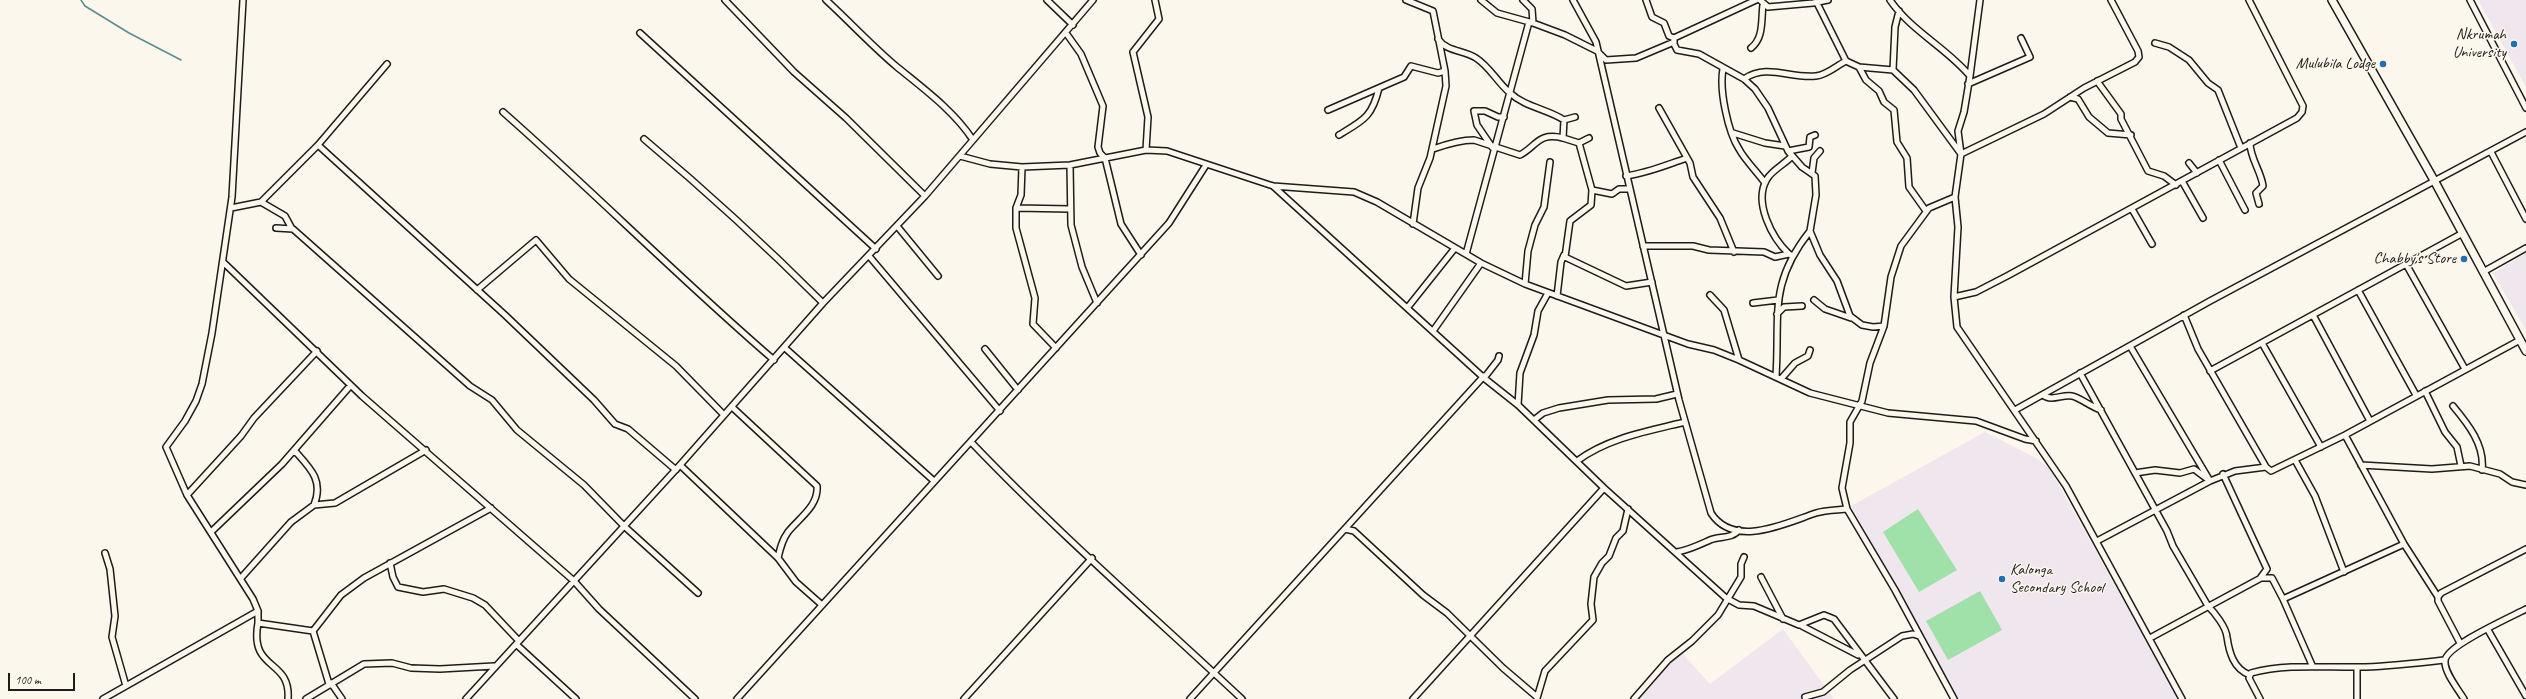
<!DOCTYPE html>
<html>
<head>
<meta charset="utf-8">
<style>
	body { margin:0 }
	#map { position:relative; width:2526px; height:699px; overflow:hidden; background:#fbf7ec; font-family:Caveat,sans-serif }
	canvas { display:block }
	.scale { position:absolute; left:8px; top:673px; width:67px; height:18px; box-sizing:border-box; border:2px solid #1c1c1c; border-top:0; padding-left:5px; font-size:12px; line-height:14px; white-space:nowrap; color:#1c1c1c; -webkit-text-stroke:3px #fbf7ec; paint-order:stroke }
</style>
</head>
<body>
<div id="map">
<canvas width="2526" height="699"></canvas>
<div class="scale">100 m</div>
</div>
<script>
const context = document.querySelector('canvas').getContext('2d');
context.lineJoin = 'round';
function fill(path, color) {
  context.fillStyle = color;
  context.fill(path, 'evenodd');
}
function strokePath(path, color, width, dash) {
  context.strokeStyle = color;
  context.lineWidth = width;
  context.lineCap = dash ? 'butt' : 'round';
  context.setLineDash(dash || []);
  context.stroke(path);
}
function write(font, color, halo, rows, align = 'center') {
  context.font = font + ' Caveat,sans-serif';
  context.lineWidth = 3;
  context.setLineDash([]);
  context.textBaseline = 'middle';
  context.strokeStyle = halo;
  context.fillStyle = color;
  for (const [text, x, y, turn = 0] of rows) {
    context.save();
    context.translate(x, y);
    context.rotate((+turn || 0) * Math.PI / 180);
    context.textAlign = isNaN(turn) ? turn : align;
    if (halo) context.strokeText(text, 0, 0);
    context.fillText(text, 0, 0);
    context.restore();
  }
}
fill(new Path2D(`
	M2478,0H2526V87Z
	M2526,253V330L2493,273Z
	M1985,432L2036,458L2049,468L2179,699H1958L1851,506Z
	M1783,629L1834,699H1635L1680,651L1710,684Z`), '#f0e6ed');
fill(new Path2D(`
	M1918,509L1957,570L1919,592L1883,532Z
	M1980,591L2002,630L1948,660L1926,621Z`), '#a0e0a9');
strokePath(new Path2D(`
	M81,0L85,6L129,33L181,60`), '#5b8b92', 1.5);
const street = new Path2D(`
	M243,0L232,197L212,333L202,384L196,401L185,421L166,447L187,495L253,599L258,611V623L313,631L329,684
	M725,0L794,72L846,118L925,196
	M826,0C850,22 872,46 897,67C924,89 954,111 973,140
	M1047,0L1073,25
	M1406,0L1433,11L1445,71L1446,86L1430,158L1418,188L1413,224
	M1481,0L1497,13L1533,23L1565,35L1597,51L1606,60L1636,58L1674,42
	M1523,0L1532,9L1533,23
	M1573,0L1596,42L1679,400L1711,513C1734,549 1786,523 1816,513C1825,510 1838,510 1847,509L1895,590L1954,699
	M1646,0L1652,17L1664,23L1669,36L1674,38L1756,0
	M1760,0L1768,7L1813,3L1828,0
	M1890,0C1911,31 1947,48 1970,76
	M1980,0L1970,76L1964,112L1958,131L1961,154L1955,197L1958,227L1954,297L1957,327L2066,486L2182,699
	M2470,0L2526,108
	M1817,3L1846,61L1859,67L1893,70
	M1899,11L1895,27L1893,70L1914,90L1961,154L2044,114L2084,88L2135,62L2139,57L2138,51L2111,0
	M640,33L876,249
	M1066,33L1081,54L1103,106L1098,147L1100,153L1105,158L1121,224L1141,255
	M1674,38V44L1677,50L1699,54L1744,79L1755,89L1768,108L1788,151L1802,167L1815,176L1816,195L1810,231L1820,255L1837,281L1850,316L1862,325L1873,327L1884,326
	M1438,39C1447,52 1464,50 1476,58C1490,67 1497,82 1510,93C1525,107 1547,109 1564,120L1575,117
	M2155,43L2169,47L2189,60L2208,83L2218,90L2241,148
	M1751,48C1764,38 1761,20 1763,5
	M1859,67L1866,80L1879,91L1884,102L1894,110L1897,142L1907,158L1909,187L1926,211
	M1723,69C1719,90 1728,132 1739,149C1744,159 1758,173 1765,183
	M1744,79C1767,63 1790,79 1816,76C1827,75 1836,66 1846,61
	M2097,81L2121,114V119L2148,171L2164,176L2176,185
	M1968,84L2030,57L2021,38
	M2070,97L2078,99L2089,117L2108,133L2131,135
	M1659,108L1690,163L1693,177L1720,218L1734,252
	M1328,110L1404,77L1411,66L1438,73L1445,71
	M503,112C595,193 681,280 774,360
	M1733,133L1765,143L1785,146
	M1339,135C1364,120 1372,117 1379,88
	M1563,138L1579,143L1592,190
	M644,139C706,191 766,246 823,303
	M1579,143L1589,138
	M2250,143C2250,158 2261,171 2263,186L2256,193L2259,204
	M318,145L505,315L594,400L615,424L628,429L676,470
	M1492,147L1477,125L1474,111H1485L1498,117H1504
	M1433,149C1447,144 1460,140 1474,140L1520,155C1537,146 1538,132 1563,138L1564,120
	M1146,150L1148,117L1133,52L1159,19L1155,0
	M1788,151L1809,147L1810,137L1815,135
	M2491,152L2526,219
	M960,156L990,164L1022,167L1070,165L1146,150L1167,151L1273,186L1354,192L1377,202L1481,263L1525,284L1688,344L1714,350L1739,360L1810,393L1888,413L1976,421L2025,439L2036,441
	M2219,160L2245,210
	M2189,163L2197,173
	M1070,165L1071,225L1082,267L1097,303
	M1022,167L1021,195L1016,208V228L1035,298L1033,324L1056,348
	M1812,173L1814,158L1820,151
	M1626,176C1648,173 1666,165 1687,158
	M2182,181L2203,218
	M1273,186L1484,378L1518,405L1604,488L1726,598L1739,605L1754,606L1799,625L1824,615L1834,619L1894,699
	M1629,189H1619L1612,194L1592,190L1591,205L1570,221L1565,257L1626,286L1652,282
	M261,202L285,216L292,229
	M231,208L261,202L318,145L387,64
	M1016,208L1070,209
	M2132,209L2152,244
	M897,226L938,276
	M276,228L293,229L470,386L492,400L517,430L584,485L624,526L698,593
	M1643,246H1693L1709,250L1764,252L1775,257L1789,254L1793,256
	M1466,254L1529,22
	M1789,254C1772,238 1753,202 1767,179C1772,170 1785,164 1792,156
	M869,256L1000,411
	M223,262L362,396L574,581L599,609L695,699
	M2406,264L2465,369
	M2483,272L2526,248
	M1525,284L1528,251L1535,225L1544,207L1550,162
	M477,290L536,240L569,279L676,366L724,415
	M2358,290L2416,395
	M1710,295L1724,310L1739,360
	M1557,296L1561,262L1564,255
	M1954,297L1976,292L2007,276L2297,118L2302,112L2303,106L2249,0
	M1814,300L1825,309L1851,318
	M1753,303L1778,300
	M1408,307L1455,248
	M1777,314L1784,307L1802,306
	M2184,315L2198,349L2266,467L2271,471L2345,435L2520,340
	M2313,315L2370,421
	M1433,331L1481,263
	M2262,343L2321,447
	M785,348L934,481
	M985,349L1018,390
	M2210,371L2461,234
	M2080,373L2167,531L2173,546L2208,606C2215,613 2226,627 2227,637C2229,651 2233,669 2250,675
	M1776,376C1780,315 1768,284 1810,231
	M1484,378L1498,360L1499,356
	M1781,379L1795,363L1808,356L1810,350
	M2425,391L2445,432L2457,447L2461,466
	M2043,395C2052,402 2062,394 2072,396C2079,397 2091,407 2101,410
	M1518,405L1520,373L1534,335L1538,311L1548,293
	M2453,406C2468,424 2485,445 2482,470
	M732,407L817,486C819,506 798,519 788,532C782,540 780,549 778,558
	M2015,410L2210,301L2526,132
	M1534,420L1543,413L1559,408L1608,400L1656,399L1677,394
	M2345,435L2404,544L2438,597
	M971,442C1057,532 1151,614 1242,699
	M294,450C310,468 324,480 314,505
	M2295,460L2315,496L2344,572
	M1577,461C1608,438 1648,431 1685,422
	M680,465L778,558L796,582L822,605
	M2361,465L2432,469L2470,466L2500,474L2512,482L2526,485
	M2135,473L2155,470L2180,473L2194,469L2210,481L2235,471L2266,467
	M2223,474L2267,569L2261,577
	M187,495L241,436L254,418L317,351
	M1847,509L1842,488L1850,443V422L1862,401L1870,363L1884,326L1891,277L1901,246L1929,208L1955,197
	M1345,529L1354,531L1423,595L1447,613L1503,668L1537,697
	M211,532L282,464L350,386
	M2097,541L2210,481L2130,346
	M1677,552C1689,550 1699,545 1710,540C1719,536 1732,539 1739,530
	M105,553L110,569L115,616L112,637L126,686
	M390,563L393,577L398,587L423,592L444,589L473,598L485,605L519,641
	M1761,577L1783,619
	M241,578L291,522L314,505L335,503L426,450
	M258,623C249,672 291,658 288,699
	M1802,626L1858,655
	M2488,630L2526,696
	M313,631L341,595L364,578L491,508
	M2150,638L2261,578H2272L2283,599
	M2460,643L2438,601V597L2441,593L2526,549
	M517,645L576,699
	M2312,665L2283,599L2404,544
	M331,683L342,699
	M1805,697L1823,692L1850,670L1902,636L1913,634L1919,636
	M1537,698L1545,671L1593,620L1591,604L1594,577L1602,563L1609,556L1616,538L1623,531L1628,509
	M103,699L258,611
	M306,699L364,664L392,663L411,668L440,669L494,666
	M466,699L680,465L823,303L925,196L1093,0
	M737,699L1169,223L1206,165
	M964,699L1092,558
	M1190,699L1484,376
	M1413,699L1604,488
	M1634,699L1668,660L1692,641L1718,615L1741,577V564L1744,557
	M2260,699L2249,678L2251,673C2289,663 2326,668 2365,667C2391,666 2418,663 2444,660
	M2357,699V667
	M2464,699C2458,689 2444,672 2445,661C2445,646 2511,617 2526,609`);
const secondary = new Path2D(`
	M2332,0L2435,182L2526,351`);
strokePath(street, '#1c1c1c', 8);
strokePath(secondary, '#1c1c1c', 10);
strokePath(street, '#fbf7ec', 5);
strokePath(secondary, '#fbf7ec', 7);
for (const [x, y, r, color] of [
	[2514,44,4,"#1f6fb2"],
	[2383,64,4,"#1f6fb2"],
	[2464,259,4,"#1f6fb2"],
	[2002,579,4,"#1f6fb2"]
]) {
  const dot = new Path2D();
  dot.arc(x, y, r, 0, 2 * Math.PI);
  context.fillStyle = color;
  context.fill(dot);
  strokePath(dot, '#fbf7ec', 1.5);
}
write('16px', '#1c1c1c', '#fbf7ec', [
	["Nkrumah",2506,35],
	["University",2506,53],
	["Mulubila Lodge",2375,64],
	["Chabby's Store",2456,259],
	["Kalonga",2010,570,"left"],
	["Secondary School",2010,588,"left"]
], 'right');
</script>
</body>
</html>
